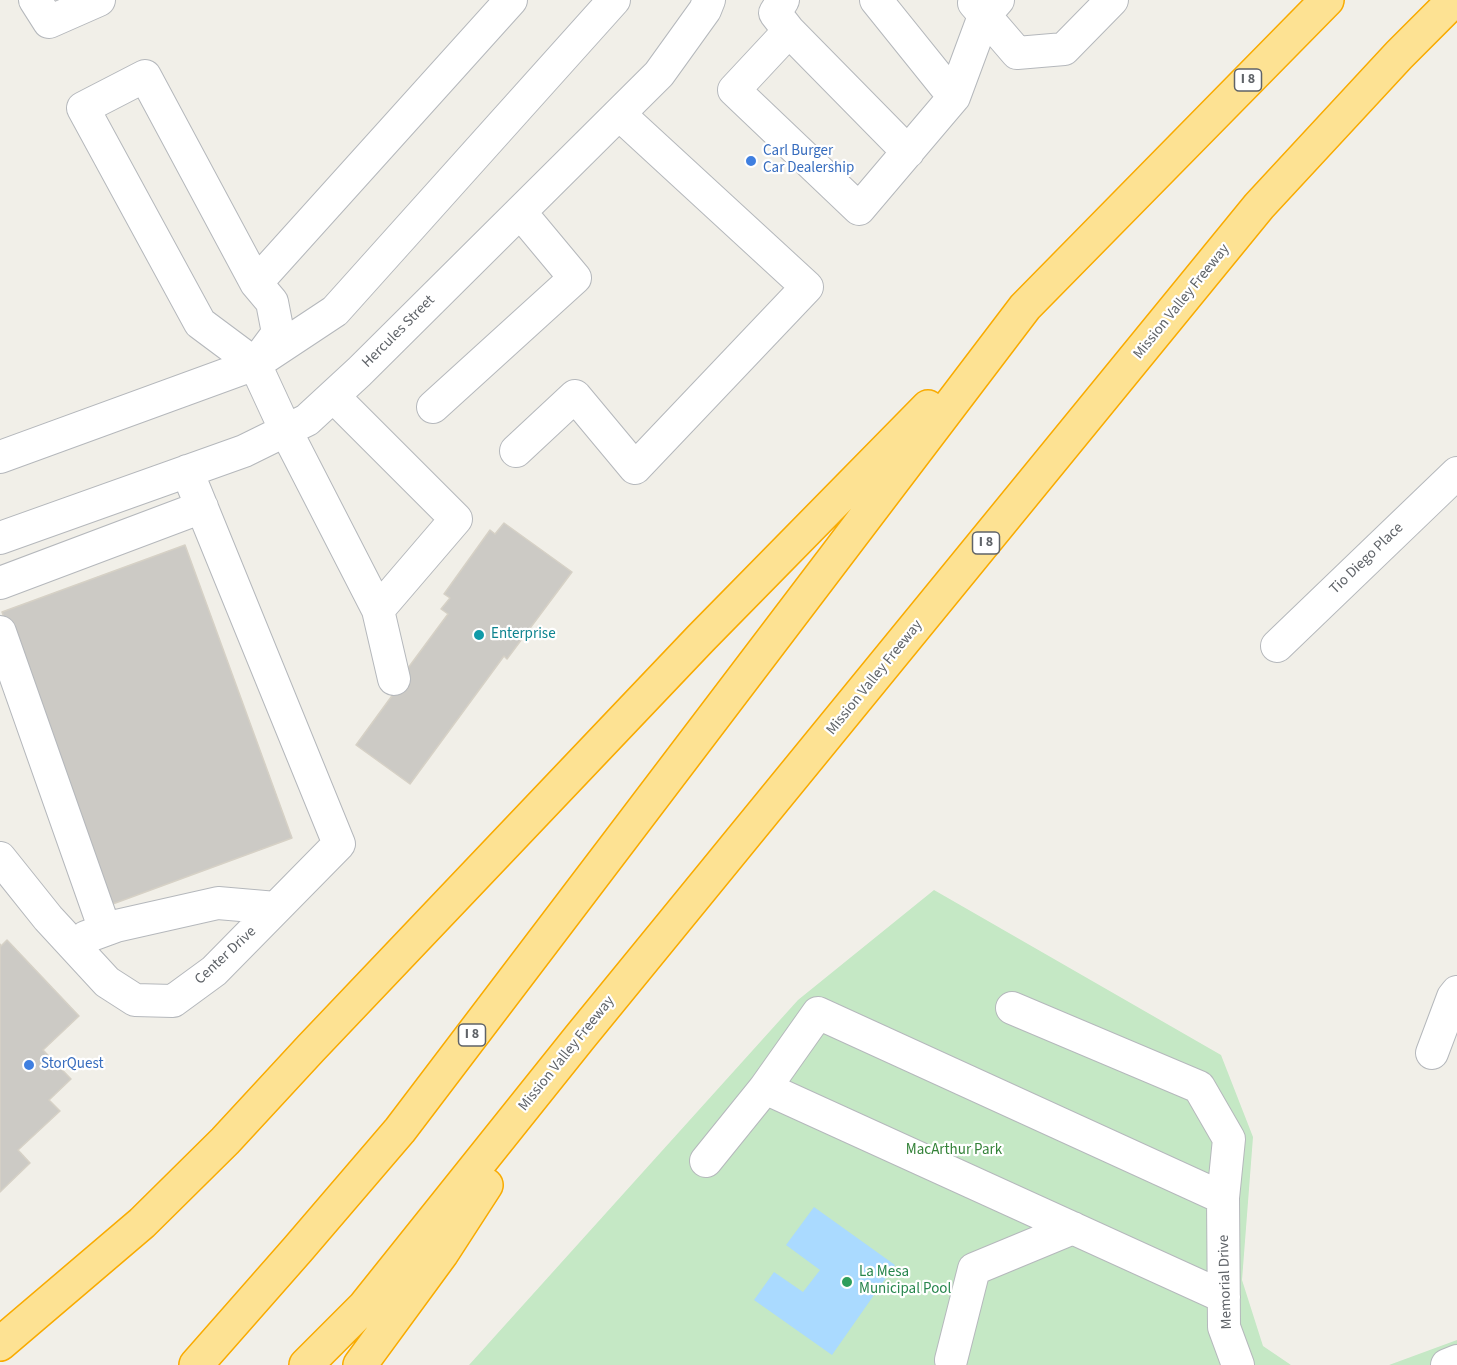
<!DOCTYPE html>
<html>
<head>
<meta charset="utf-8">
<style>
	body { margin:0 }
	canvas { display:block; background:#f1efe8 }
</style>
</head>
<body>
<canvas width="1457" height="1365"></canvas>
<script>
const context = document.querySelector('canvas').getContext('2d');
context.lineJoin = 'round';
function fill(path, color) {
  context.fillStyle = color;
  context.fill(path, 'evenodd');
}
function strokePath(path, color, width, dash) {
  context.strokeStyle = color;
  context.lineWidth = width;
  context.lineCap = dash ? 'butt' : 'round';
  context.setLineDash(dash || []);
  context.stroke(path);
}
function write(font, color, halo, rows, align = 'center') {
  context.font = font + ' "Source Sans 3",sans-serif';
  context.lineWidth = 4.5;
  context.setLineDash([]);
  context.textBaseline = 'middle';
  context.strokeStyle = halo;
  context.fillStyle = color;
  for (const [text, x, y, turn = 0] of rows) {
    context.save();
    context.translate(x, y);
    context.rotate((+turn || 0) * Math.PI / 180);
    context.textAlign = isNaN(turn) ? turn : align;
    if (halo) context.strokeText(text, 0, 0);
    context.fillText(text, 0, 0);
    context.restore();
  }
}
fill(new Path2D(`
	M934,890L1221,1055L1253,1137L1242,1280L1263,1346L1291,1365H469L798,1000Z
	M1457,1340V1365H1389Z`), '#c5e8c5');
fill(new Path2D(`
	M814,1207L895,1265L832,1355L754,1300L774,1272L803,1292L820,1270L786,1245Z`), '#aadaff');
const building = new Path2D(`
	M504,523L572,572L507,659L504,656L410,784L356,745L394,693L391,691L448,614L441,609L450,598L444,594L490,530L495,534Z
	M185,545L292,838L110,905L2,612Z
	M7,940L79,1016L43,1050L71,1079L49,1100L60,1111L18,1150L30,1163L0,1192V944L1,946Z`);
fill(building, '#cccac5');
strokePath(building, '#d6d1c6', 1.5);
const minor = new Path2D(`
	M35,0L49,22L99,0
	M783,0L775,13L789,31
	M876,0L954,97
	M974,3L1017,53L1064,49L1112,0
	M908,152L789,31L734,90L859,209L954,97L984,16L998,0
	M256,283L511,0
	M255,364L278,333L272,302L256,283L145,76L83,108L200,323L255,364L285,429L378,610L394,679
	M333,396L456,519L378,610
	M433,407L575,278L520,212
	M516,451L575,396L635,468L807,287L619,114
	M0,457L255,364L335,311L614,0
	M0,538L244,451L307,420L359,372L659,74L705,10L709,0
	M0,583L202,507
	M0,632L105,930
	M1277,646L1457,473
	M0,858L48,918L107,982L135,1000L173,1001L214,971L339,844L187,471
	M86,937L116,926L218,903L276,908
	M1012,1008L1199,1087L1229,1139L1223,1198L1224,1327L1238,1365
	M1432,1053L1453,997L1457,992
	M765,1088L1224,1297
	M706,1161L765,1088L818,1013L1223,1198
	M951,1360L974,1269L1073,1228
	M1447,1365L1457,1361`);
const highway = new Path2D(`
	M0,1344L142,1223L225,1141L311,1048L701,638L928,407
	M196,1365L298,1249L400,1130L1025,307L1327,0
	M306,1365L364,1307L580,1037L1259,206L1399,55L1454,0
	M360,1365L442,1253L486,1185`);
strokePath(minor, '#b5b8bc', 34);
strokePath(highway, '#f9ab00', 36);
strokePath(minor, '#fff', 32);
strokePath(highway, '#fde293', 33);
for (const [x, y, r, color] of [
	[751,161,6,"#3f7fe0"],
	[479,635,6,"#0f9aa8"],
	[29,1065,6,"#3f7fe0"],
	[847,1282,6,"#2e9e5b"]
]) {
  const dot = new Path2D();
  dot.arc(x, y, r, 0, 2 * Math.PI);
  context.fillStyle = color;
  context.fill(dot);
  strokePath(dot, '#fff', 2);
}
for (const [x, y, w] of [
	[1248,80,27],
	[986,543,27],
	[472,1035,27]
]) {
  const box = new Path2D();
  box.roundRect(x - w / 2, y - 11, w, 22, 4.5);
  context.fillStyle = '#fff';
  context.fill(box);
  strokePath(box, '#5f6368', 1.5);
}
write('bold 14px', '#5f6368', null, [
	["I 8",1248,80],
	["I 8",986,543],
	["I 8",472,1035]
]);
write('15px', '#366cbe', '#fff', [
	["Carl Burger",763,152],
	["Car Dealership",763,169],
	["StorQuest",41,1065]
], 'left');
write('15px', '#5f6368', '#fff', [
	["Mission Valley Freeway",1182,302,-51],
	["Hercules Street",399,332,-45],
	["Tio Diego Place",1367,559,-44],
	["Mission Valley Freeway",875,678,-51],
	["Center Drive",226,956,-43],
	["Mission Valley Freeway",567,1054,-51],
	["Memorial Drive",1226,1282,-92]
]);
write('15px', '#0d838f', '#fff', [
	["Enterprise",491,635]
], 'left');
write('15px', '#348238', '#fff', [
	["MacArthur Park",954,1151]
]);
write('15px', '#27864d', '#fff', [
	["La Mesa",859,1273],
	["Municipal Pool",859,1290]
], 'left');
</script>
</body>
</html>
